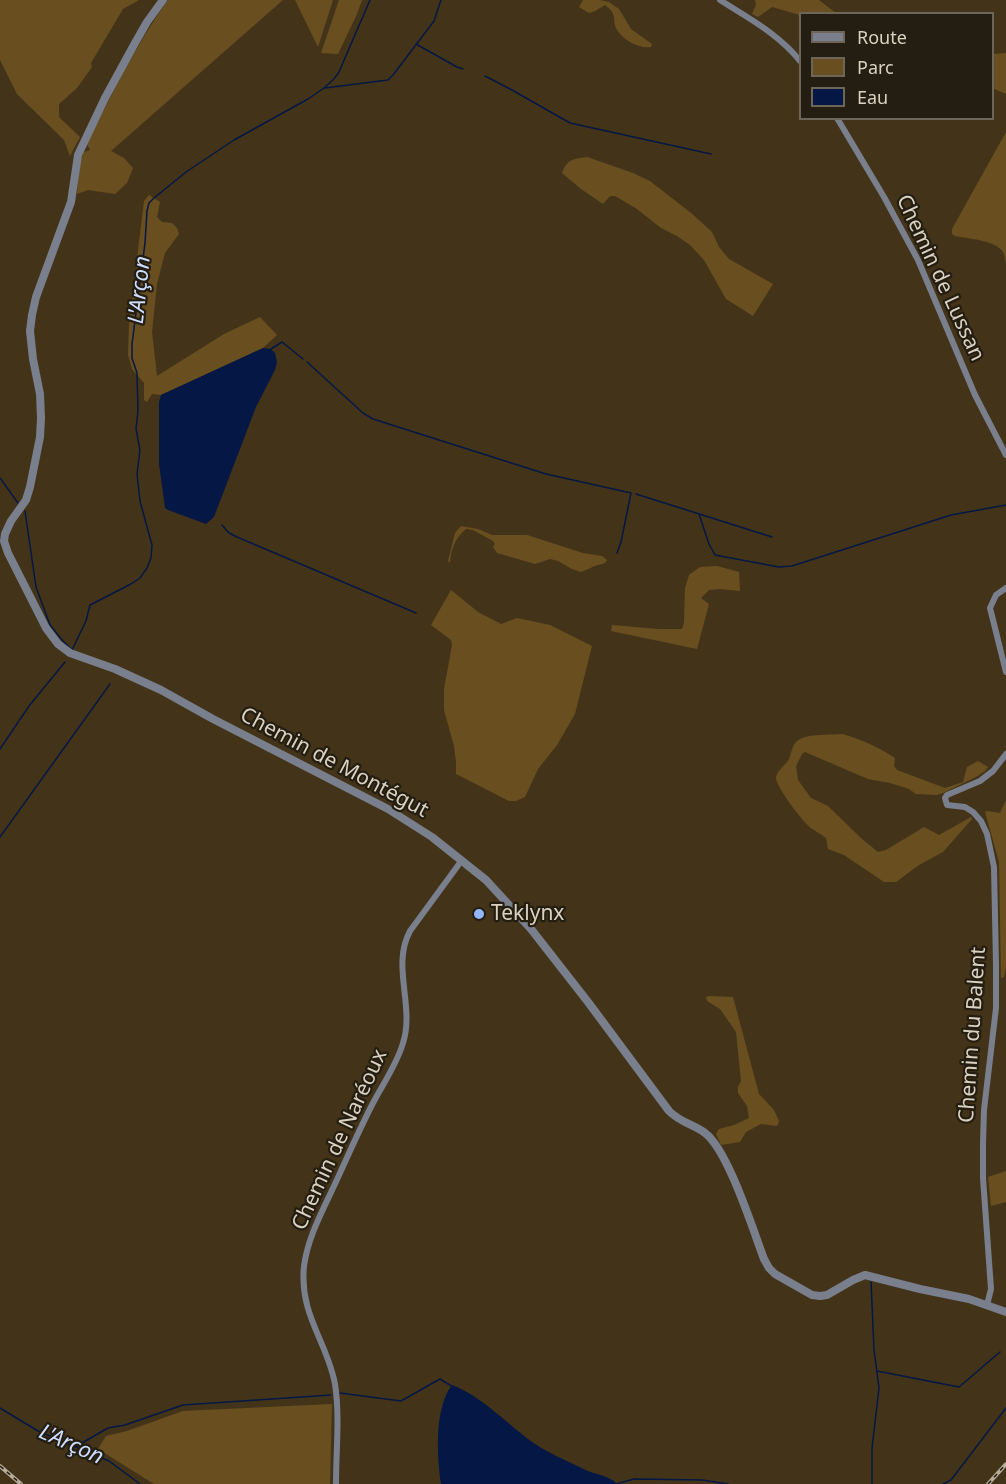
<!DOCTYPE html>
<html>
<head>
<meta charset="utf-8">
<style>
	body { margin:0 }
	#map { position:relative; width:1006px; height:1484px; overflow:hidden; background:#433419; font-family:"Noto Sans",sans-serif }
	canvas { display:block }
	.legend { position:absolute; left:799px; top:12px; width:195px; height:108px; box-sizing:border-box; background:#241d11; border:2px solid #6d6557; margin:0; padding:8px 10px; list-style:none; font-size:18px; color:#dad1c1 }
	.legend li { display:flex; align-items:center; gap:12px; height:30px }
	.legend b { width:30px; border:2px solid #6d6557 }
</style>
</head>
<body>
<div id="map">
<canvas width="1006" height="1484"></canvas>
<ul class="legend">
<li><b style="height:8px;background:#797f8c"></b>Route</li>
<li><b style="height:16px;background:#694f20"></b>Parc</li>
<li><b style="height:16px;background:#041745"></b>Eau</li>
</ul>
</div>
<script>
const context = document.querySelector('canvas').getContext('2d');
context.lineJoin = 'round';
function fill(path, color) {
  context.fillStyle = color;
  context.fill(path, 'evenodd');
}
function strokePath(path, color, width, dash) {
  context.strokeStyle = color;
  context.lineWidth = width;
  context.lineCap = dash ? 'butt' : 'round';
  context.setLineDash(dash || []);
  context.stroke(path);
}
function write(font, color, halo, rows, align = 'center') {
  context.font = font + ' "Noto Sans",sans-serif';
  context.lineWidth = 4.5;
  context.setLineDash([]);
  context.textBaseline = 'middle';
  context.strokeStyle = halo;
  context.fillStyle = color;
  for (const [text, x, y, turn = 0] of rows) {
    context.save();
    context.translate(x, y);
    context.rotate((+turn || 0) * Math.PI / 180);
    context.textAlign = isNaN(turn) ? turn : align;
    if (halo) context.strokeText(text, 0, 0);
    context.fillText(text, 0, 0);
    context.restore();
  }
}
fill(new Path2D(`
	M0,0H139L123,9L91,63L92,67L77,88L59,104V117L80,137L70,156L64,140L17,94L0,60Z
	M168,0H283L111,151L124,158L133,168L127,183L115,194L88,190L77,194L79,165L84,152L90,150L87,144C111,95 136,45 168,0Z
	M295,0H333L318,47Z
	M339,0H362L357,14L338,54L321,53Z
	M583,0H600L609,2L619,9L631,29L652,44L651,47C639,49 623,40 617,30C611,18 619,16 605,5L595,11L589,13L579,7Z
	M755,0H819L836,13L800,14V15L772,7L758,17L752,14L756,5Z
	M1006,53V94L992,88L993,54Z
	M1006,132V264C1005,261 1005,257 1004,254C999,240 968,239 955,236L952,234V229Z
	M587,157L633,173L650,181L691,213L712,232L719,247L729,259L773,284L753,316L726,299L704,260L690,245L677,236L661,228L637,209L615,196H610L603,204L581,189L562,173C567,159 574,159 587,157Z
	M149,195L160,202L157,217L162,222L172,223L177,228L179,234L165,253L157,284L152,332L157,376L224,334L260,317L277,335L263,348L161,395L152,394L147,402L144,400V383L132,369L128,355L129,324L144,201Z
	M461,526L478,529L492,535H527L583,553L602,556L607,560L605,563L595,566L581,572L572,569L558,561L550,559L535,564L497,553L493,547L495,544L493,541L473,530L466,529C455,538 451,549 450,563L448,561L455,533Z
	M717,566L739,572L740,591L720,589L709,590L701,598L709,604L697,649L611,631L612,625L658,629H682L684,623L685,588L689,575L700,567Z
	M451,590L478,612L501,624L517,618L550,625L592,646L575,714L557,745L538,769L525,797L516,801H509L456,774V762L454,746L444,710V689L452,645L451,640L431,625Z
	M842,734C861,739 878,747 895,758L894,766L897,770L945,788L963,782L967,767L978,761L988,767L985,771L976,777L943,793L937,795L916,794L909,789L890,783L868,779L805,752L802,754L796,766L798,780L811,798L828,806L862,839L878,852L886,850L924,827L939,835L971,817L972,819L943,852L919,865L896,882H884L844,855L828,849L826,838C821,834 815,831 811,828C802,821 777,788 776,778C776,771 786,765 789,759C792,752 792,743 800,739C809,734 831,735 842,734Z
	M1006,800V967L1004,977L1001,978L999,862L985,812L987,811L1000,813Z
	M709,996L733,997L759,1094L774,1110L779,1121L777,1126L761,1124L746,1132L740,1142L721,1145L716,1134L719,1129L734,1125L749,1118L747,1106L738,1093V1087L741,1081L736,1032L720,1009L707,1001L706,997Z
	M1006,1171V1202L991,1206L988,1177Z
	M332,1404L330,1484H154L98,1449L106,1436L127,1431L183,1411Z`), '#694f20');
fill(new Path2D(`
	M263,348L271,349L275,353L277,362L275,370L256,407L214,517L206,524L168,510L165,508L159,464V402L161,395Z
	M452,1385C482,1396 509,1426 535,1444C549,1453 573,1464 588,1471C598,1475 610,1476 617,1484H441C437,1457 434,1408 452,1385Z`), '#041745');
strokePath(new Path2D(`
	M416,44L457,67L463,69
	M485,76L512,90L570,123L711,154
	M325,88L388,80L393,75L434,21L441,0
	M271,349L282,342L303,359
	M307,362L363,413L373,419L546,474L631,493L621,542L617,553
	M0,478L18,503
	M636,494L772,537
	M25,511L36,587L50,625L63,641L72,650L86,621L90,605L131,584L140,578L147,568L151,558L152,545L140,501L137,474L140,450L136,429L138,410L137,373L132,358V344L145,243L147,211L149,203L154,198L186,172L234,140L308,99L324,88L334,79L339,72L370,0
	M699,514L709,544L715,555L779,567L792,566L951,515L1006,505
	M222,525L229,533L237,537L416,613
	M0,749L29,706L65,662
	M0,837L110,684
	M871,1282L874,1350L879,1388L872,1448V1484
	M877,1371L959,1387L1000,1352
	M340,1393L401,1401L440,1379L453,1387
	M0,1408L38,1431L109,1461L140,1484
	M75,1447L108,1428L125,1425L183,1405L331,1395
	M616,1484L634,1479L702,1480L728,1484
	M943,1484L951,1480L1006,1408`), '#041745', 1.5);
strokePath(new Path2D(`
	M720,0C748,18 779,34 800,61
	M837,118L884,197L918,260L975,395L1006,455
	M1006,588L996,595L990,608L1006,672
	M987,1305L991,1289L983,1178V1143L984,1110L996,1008V964L994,867L987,834L981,821L973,812L965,807L947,805L945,798L947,795L980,781L993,771L1006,754
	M336,1484C336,1451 340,1416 335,1384C327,1341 299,1315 304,1266C308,1237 322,1212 334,1186C347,1158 359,1130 373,1103C383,1084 397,1064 403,1043C415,1006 391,966 410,931L462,860`), '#797f8c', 6);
strokePath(new Path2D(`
	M163,0L147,22L135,43L105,98L78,155L71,202L36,297L32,315L30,331L33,359L40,394L41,418L40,437L30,487L26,500L11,521L5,534L4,541L8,553L46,628L58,644L70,653L115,669L161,690L213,719L388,809L432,837L486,880L531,929L588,1002L669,1111C681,1123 693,1124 705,1133C728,1150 753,1230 764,1259L769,1268L775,1274L812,1295L820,1296L827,1295L853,1280L865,1275L920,1289L969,1299L1006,1312`), '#797f8c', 8);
const rail = new Path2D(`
	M0,1466L21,1484
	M988,1484L1006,1464`);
strokePath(rail, '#b5ab98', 4);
strokePath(rail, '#241d11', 1.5, [4.5]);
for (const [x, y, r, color] of [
	[479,914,6,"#93b7fd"]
]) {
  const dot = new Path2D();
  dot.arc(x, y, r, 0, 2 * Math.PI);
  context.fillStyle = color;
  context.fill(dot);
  strokePath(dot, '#241d11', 2);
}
write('21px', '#dad1c1', '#241d11', [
	["Chemin de Lussan",940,278,65],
	["Chemin de Montégut",334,763,28],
	["Chemin du Balent",973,1035,-86],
	["Chemin de Naréoux",340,1140,-65]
]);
write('21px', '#dad1c1', '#241d11', [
	["Teklynx",491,914]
], 'left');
write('italic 22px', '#ccddfe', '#241d11', [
	["L'Arçon",140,290,-84],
	["L'Arçon",71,1445,24]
]);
</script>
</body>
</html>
